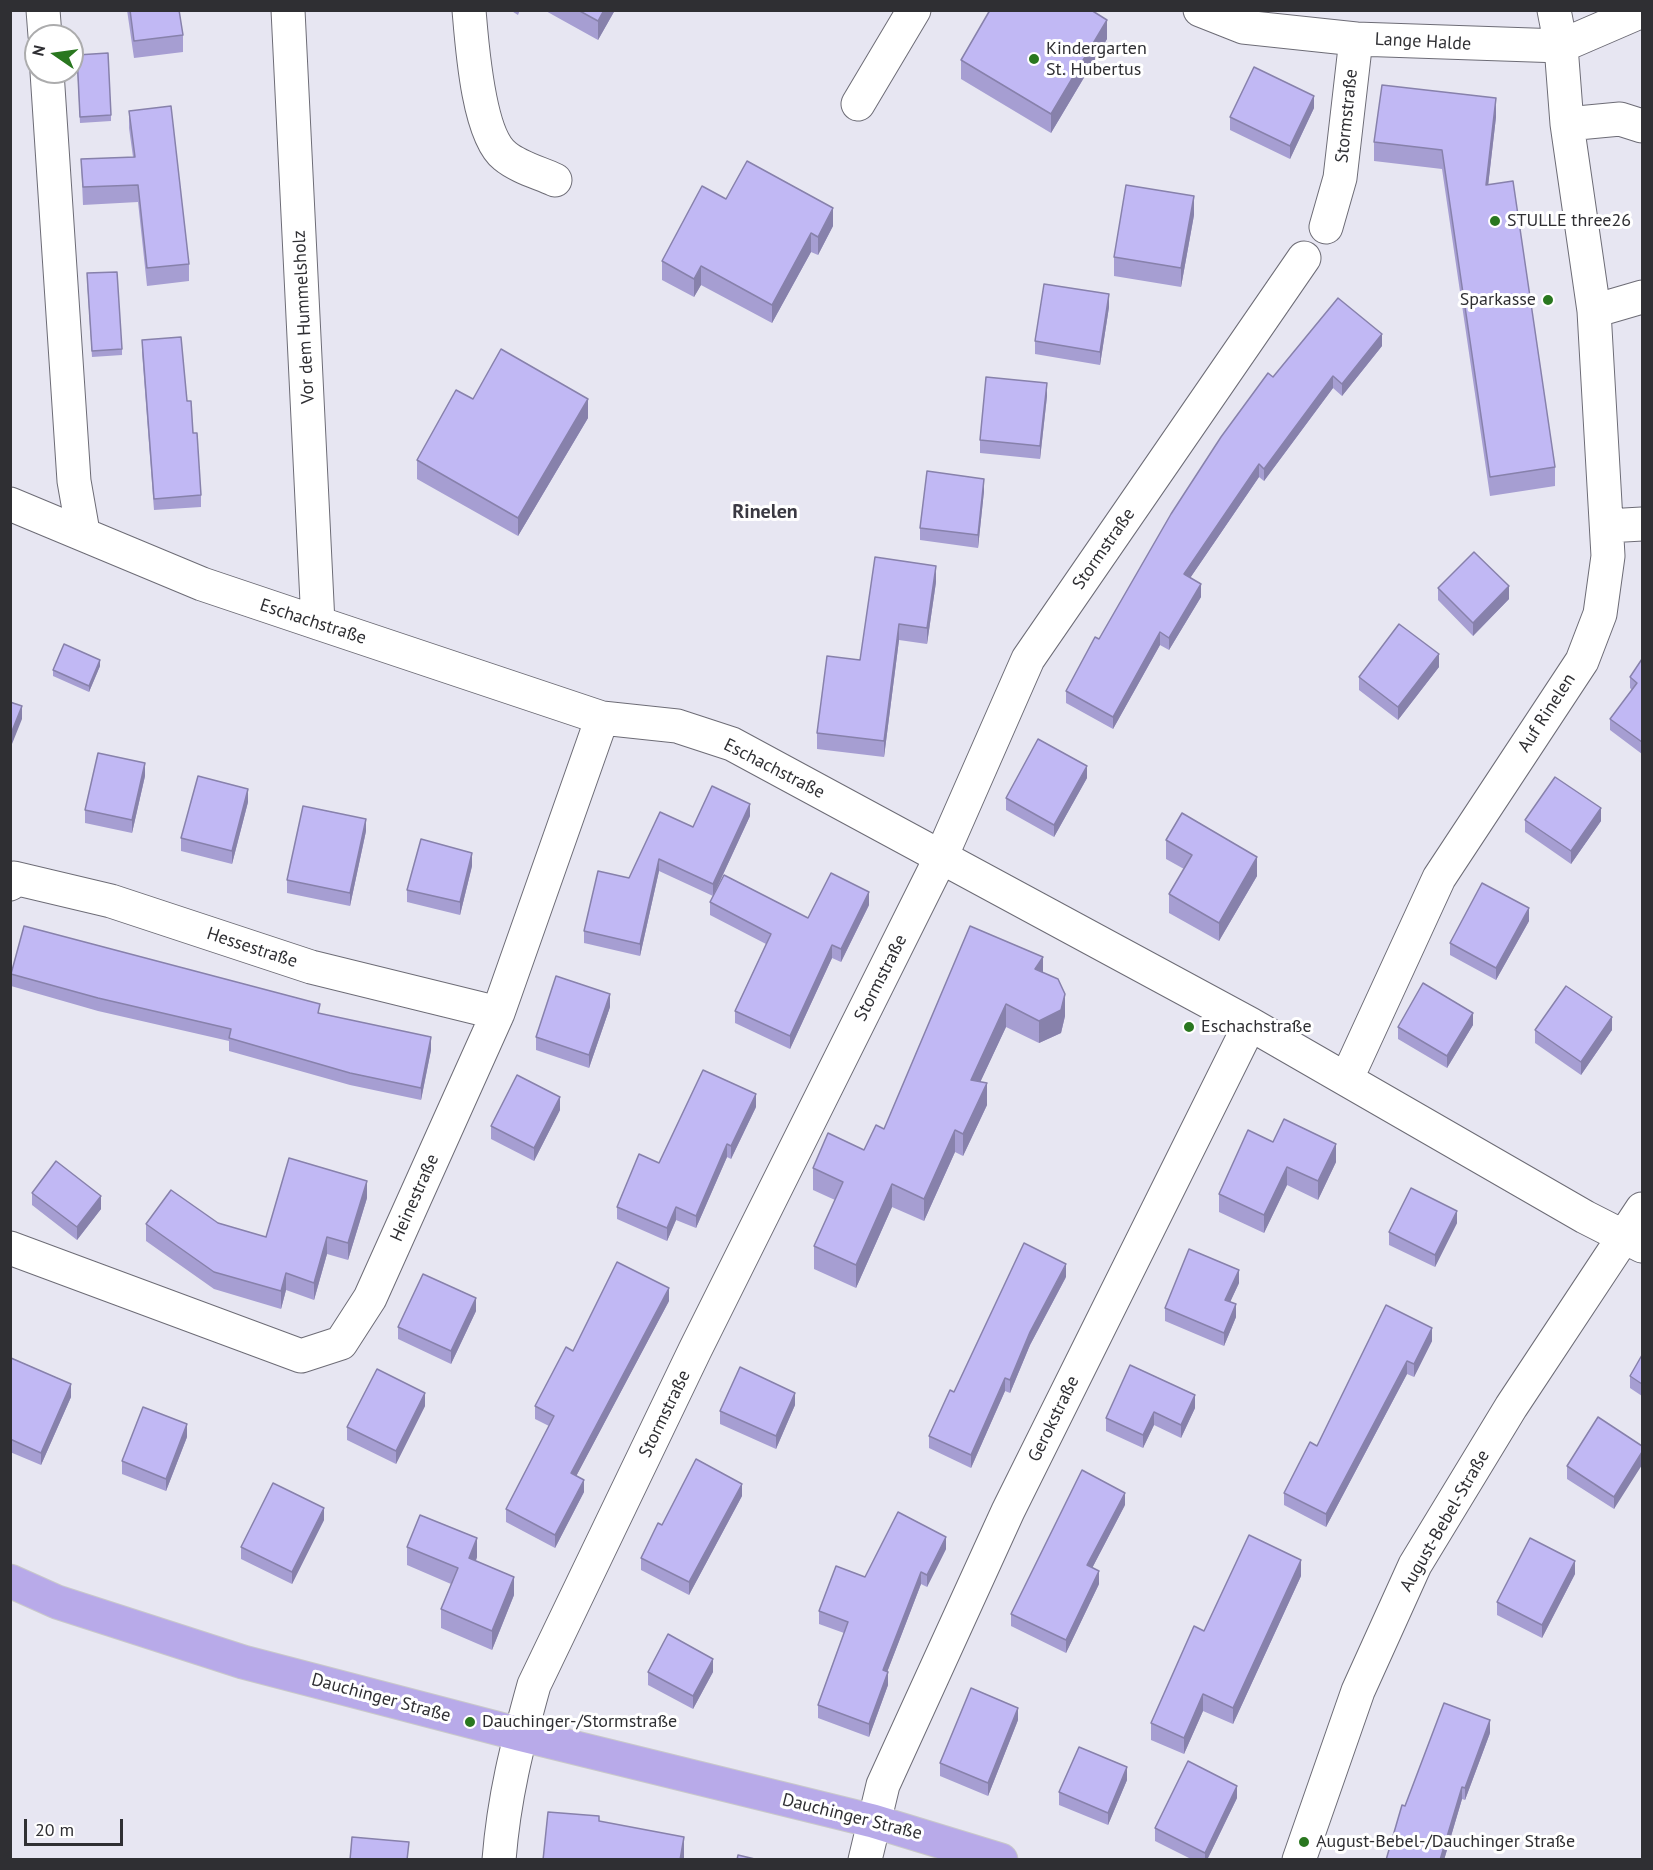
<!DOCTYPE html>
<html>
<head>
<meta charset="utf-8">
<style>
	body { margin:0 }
	#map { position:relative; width:1653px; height:1870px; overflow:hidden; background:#e7e6f2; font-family:"PT Sans",sans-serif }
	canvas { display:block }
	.frame { position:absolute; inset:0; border:12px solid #2f2f33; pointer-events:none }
	.north { position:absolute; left:24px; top:24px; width:60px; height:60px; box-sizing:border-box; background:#fff; border:2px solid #acacad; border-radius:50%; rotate:283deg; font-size:16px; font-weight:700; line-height:24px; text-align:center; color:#2f2f33 }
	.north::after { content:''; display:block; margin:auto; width:21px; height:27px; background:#29771f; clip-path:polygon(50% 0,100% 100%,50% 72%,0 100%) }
	.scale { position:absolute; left:24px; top:1819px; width:99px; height:27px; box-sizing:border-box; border:3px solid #2f2f33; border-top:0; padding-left:8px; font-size:18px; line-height:21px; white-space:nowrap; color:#2f2f33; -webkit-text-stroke:4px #fff; paint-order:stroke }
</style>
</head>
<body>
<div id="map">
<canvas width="1653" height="1870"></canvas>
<div class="frame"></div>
<div class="north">N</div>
<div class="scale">20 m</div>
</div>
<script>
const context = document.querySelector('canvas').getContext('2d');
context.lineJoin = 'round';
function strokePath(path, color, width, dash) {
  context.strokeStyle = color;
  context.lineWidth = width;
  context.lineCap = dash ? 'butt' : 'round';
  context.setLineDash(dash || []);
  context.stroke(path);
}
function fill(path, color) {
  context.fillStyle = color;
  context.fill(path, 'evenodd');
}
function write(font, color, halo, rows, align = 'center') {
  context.font = font + ' "PT Sans",sans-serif';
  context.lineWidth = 6;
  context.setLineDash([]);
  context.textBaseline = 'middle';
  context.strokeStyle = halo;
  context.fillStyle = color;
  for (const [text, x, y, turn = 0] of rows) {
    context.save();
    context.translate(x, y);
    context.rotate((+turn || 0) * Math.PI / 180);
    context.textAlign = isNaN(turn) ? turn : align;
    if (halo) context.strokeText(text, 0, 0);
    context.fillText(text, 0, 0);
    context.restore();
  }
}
const minor = new Path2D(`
	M43,10L45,36
	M288,10L318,623
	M469,10C472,45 478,135 505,156C518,167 540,173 555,180
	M1200,10L1243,27L1356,39L1561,46L1642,11
	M47,72L74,481L83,532
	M858,104L914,10
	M1567,124L1620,119L1642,126
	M1326,227L1340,178L1356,39
	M1594,311L1642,297
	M10,504L202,584L318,623L602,718L677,726L732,744L1250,1024L1585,1217L1642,1246
	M1607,526L1642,524
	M10,884L14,878L111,901L311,967L498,1013
	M1347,1078L1439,878L1582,661L1600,614L1608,556L1594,311L1567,124L1561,46L1554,10
	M10,1248L301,1356L341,1343L370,1298L498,1013L602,718
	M499,1860C504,1797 517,1746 534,1685L695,1350L941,857L1028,659L1304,258
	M865,1860L883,1785L1008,1511L1250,1024
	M1299,1860L1358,1691L1415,1565L1511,1407L1642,1209`);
const major = new Path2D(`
	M10,1581L57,1602L243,1662L519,1734L873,1821L1001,1860`);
strokePath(minor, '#6d6c76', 35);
strokePath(major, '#c9c9ca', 35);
strokePath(minor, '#fff', 33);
strokePath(major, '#b8aae9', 33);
fill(new Path2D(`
	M127,10H179L183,35V52L134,58Z
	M510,10H520L518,15Z
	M544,10H615L598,40Z
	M1107,39L1051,133L961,79V60Z
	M77,62L111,115V121L80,123Z
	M1314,108L1290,159L1230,130V117Z
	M129,111L189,264V281L147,286L138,202L83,205L81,159L133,157L129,128Z
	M1496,117L1488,185L1555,467V486L1490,496L1442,169L1374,161V142Z
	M726,199L833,226L818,255L811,252L772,323L701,285L694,297L662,280V261Z
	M1194,215L1181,287L1114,276V257Z
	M87,280L122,349V355L92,357Z
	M1109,307L1100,365L1035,354V341Z
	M142,340L187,401L193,433L201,495V507L154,510L142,352Z
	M1382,346L1342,396L1333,388L1264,481L1259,477L1190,578L1201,597L1169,650L1160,645L1113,729L1066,703V691L1099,639L1273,377Z
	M1047,396L1040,459L980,453V440Z
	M473,399L588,418L518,536L417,479V460Z
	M984,491L978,548L920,540V528Z
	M936,582L927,644L899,640L884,757L817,749V733L860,660Z
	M1438,588L1509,599L1473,636L1438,600Z
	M1642,659V754L1610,730V719L1632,690L1630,688V677Z
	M100,666L89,692L53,676V670Z
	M1439,667L1398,720L1359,690V677Z
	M145,776L132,833L85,823V810Z
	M1087,778L1054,837L1006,810V798Z
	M248,802L232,864L181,851V838Z
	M750,816L714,894L808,918L869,905L841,962L832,958L790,1049L735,1023V1011L766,944L710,915V902L713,896L659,871L640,956L584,943V931L629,878L693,827Z
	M1525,820L1601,821L1571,864L1525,832Z
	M366,831L350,906L287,893V880Z
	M1166,840L1257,876L1219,941L1169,913V894L1184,869L1166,859Z
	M472,866L460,915L407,902V890Z
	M1529,921L1496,980L1450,955V943Z
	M970,926L1043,973L1065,1016L1061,1033L1039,1043L1006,1027L980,1082L987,1105L963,1156L955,1152L924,1221L892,1207L856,1288L814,1269V1246L835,1200L813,1190V1168L864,1150L884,1129Z
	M11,974L320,1014L431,1050L421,1100L350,1085L229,1051V1041L98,1011L11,986Z
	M610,1007L589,1068L536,1050V1037Z
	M1473,1025L1447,1068L1398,1039V1027Z
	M1535,1030H1612L1581,1075L1535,1043Z
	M756,1107L731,1159L727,1157L696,1228L676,1220L667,1241L617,1219V1207L659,1163Z
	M560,1110L534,1161L491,1139V1126Z
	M1273,1142L1336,1162L1318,1200L1287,1185L1264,1233L1219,1212V1194Z
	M32,1193L101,1209L77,1240L32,1205Z
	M367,1198L348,1260L327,1254L314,1300L286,1290L281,1309L214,1289L146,1241V1224L218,1223L266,1237Z
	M1457,1223L1435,1267L1389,1245V1232Z
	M1066,1277L1030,1345L1010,1393L1005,1391L971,1468L929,1448V1436L954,1392Z
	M1239,1283L1230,1302L1236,1317L1224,1346L1165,1321V1308Z
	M669,1301L576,1476L584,1492L555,1548L506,1522V1509L549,1426L535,1419V1406L573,1351Z
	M1386,1305L1432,1341L1414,1377L1407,1374L1326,1527L1284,1505V1493L1317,1446Z
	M476,1311L451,1364L398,1339V1327Z
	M1642,1355V1396L1630,1388V1376Z
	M10,1359L71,1397L41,1465L10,1452Z
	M795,1405L776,1449L720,1424V1411Z
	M425,1406L396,1464L347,1440V1427Z
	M1195,1408L1181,1438L1154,1425L1143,1448L1106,1431V1418Z
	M187,1437L166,1491L122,1474V1461Z
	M1642,1446L1614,1509L1567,1479V1466Z
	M742,1496L689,1595L641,1570V1558L662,1525Z
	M1125,1505L1092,1568L1099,1584L1066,1653L1011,1626V1614Z
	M324,1520L292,1584L241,1559V1547Z
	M407,1547L477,1557L476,1561L514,1595L492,1650L441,1628V1609L451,1584L407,1565Z
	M946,1549L927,1587L921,1584L887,1672L888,1685L869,1737L818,1718V1705L844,1633L819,1624V1611L865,1577Z
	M1575,1574L1542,1638L1497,1615V1602Z
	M1301,1576L1233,1724L1203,1711L1184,1754L1151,1740V1723L1204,1631Z
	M648,1672H713L693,1709L648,1685Z
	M1018,1720L988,1796L940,1776V1763Z
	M1490,1733L1465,1800L1462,1799L1444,1860H1386L1405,1806Z
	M1127,1780L1108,1825L1059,1805V1792Z
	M1237,1798L1207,1860H1193L1155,1841V1828Z`), '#a69ed2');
fill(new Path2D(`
	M604,10H615L598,40V21Z
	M1107,20V39L1051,133V114Z
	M1314,96V108L1290,159V146Z
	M1496,98V117L1486,204V185Z
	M1194,196V215L1181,287V268Z
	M833,208V226L818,255V237Z
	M811,233V252L772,323V305Z
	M701,266V285L694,297V279Z
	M1109,294V307L1100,365V352Z
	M1382,334V346L1342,396V384Z
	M1333,376V388L1264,481V469Z
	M1047,383V396L1040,459V446Z
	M588,399V418L518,536V518Z
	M1259,464V477L1184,587V574Z
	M984,479V491L978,548V535Z
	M936,566V582L927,644V628Z
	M1201,584V597L1169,650V638Z
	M1509,586V599L1473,636V623Z
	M899,624V640L884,757V741Z
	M1160,632V645L1113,729V717Z
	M1439,654V667L1398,720V707Z
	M100,660V666L89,692V686Z
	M22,706V719L10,749V736Z
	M145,763V776L132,833V820Z
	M1087,766V778L1054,837V825Z
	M248,789V802L232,864V851Z
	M750,804V816L713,896V884Z
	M1601,808V821L1571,864V851Z
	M366,819V831L350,906V893Z
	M472,853V866L460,915V902Z
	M1257,857V876L1219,941V923Z
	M659,859V871L640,956V944Z
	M869,892V905L841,962V949Z
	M1529,908V921L1496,980V968Z
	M832,945V958L790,1049V1036Z
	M1043,957V979L1035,969Z
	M610,994V1007L589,1068V1055Z
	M1065,994V1016L1061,1033L1039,1043V1021Z
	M1006,1004V1027L971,1102V1080Z
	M1473,1013V1025L1447,1068V1056Z
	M1612,1017V1030L1581,1075V1062Z
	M431,1037V1050L421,1100V1088Z
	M987,1083V1105L963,1156V1134Z
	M756,1094V1107L731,1159V1146Z
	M560,1097V1110L534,1161V1148Z
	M955,1130V1152L924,1221V1199Z
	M727,1144V1157L696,1228V1216Z
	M1336,1144V1162L1318,1200V1181Z
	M1287,1167V1185L1264,1233V1215Z
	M367,1181V1198L348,1260V1243Z
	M892,1184V1207L856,1288V1265Z
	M101,1196V1209L77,1240V1227Z
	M676,1207V1220L667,1241V1228Z
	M1457,1211V1223L1435,1267V1255Z
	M327,1237V1254L314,1300V1283Z
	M1066,1264V1277L1030,1345L1010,1393V1380L1030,1332Z
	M1239,1270V1283L1225,1313V1300Z
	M286,1273V1290L281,1309V1291Z
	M669,1288V1301L571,1486V1473Z
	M476,1298V1311L451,1364V1351Z
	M1236,1304V1317L1224,1346V1333Z
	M1432,1328V1341L1414,1377V1364Z
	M1407,1361V1374L1326,1527V1514Z
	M1005,1378V1391L971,1468V1455Z
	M71,1384V1397L41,1465V1453Z
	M425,1393V1406L396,1464V1451Z
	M795,1393V1405L776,1449V1436Z
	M1195,1395V1408L1181,1438V1425Z
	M1154,1412V1425L1143,1448V1435Z
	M187,1424V1437L166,1491V1479Z
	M1642,1452V1465L1614,1509V1497Z
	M584,1480V1492L555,1548V1535Z
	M742,1484V1496L689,1595V1582Z
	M1125,1493V1505L1087,1578V1565Z
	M324,1508V1520L292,1584V1572Z
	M946,1537V1549L927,1587V1575Z
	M477,1538V1557L469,1577V1558Z
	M1301,1560V1576L1233,1724V1708Z
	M1575,1561V1574L1542,1638V1625Z
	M1099,1571V1584L1066,1653V1640Z
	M921,1572V1584L883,1683V1670Z
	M514,1577V1595L492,1650V1631Z
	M713,1659V1672L693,1709V1696Z
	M888,1672V1685L869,1737V1724Z
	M1203,1694V1711L1184,1754V1738Z
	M1018,1708V1720L988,1796V1783Z
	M1490,1720V1733L1465,1800V1788Z
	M1127,1767V1780L1108,1825V1813Z
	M1237,1786V1798L1207,1860H1205V1853Z
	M1462,1787V1799L1444,1860H1440Z
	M684,1837V1860H680Z`), '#8781ab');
const building = new Path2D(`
	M130,10H179L183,35L134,41Z
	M578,10H604L598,21Z
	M990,10H1091L1107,20L1051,114L961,60Z
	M108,53L111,115L80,117L77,55Z
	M1254,67L1314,96L1290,146L1230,117Z
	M1382,85L1496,98L1486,185L1513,181L1555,467L1490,477L1442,150L1374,142Z
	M171,106L189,264L147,268L138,185L83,187L81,159L135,157L129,111Z
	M747,161L833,208L818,237L811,233L772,305L701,266L694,279L662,261L702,186L726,199Z
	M1126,185L1194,196L1181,268L1114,257Z
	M117,272L122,349L92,351L87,273Z
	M1044,284L1109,294L1100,352L1035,341Z
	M1338,298L1382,334L1342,384L1333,376L1264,469L1259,464L1184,574L1201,584L1169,638L1160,632L1113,717L1066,691L1095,637L1099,639L1171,514L1221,437L1268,373L1273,377Z
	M181,337L187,401H191L193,433H197L201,495L154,499L142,340Z
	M501,349L588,399L518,518L417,460L456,390L473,399Z
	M986,377L1047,383L1040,446L980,440Z
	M927,471L984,479L978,535L920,528Z
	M1474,552L1509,586L1473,623L1438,588Z
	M875,557L936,566L927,628L899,624L884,741L817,733L827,656L860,660Z
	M1399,624L1439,654L1398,707L1359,677Z
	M64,644L100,660L89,686L53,670Z
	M1642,659V742L1610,719L1637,683L1630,677Z
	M10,702L22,706L10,736Z
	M1038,739L1087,766L1054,825L1006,798Z
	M98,753L145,763L132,820L85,810Z
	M198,776L248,789L232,851L181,838Z
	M1555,777L1601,808L1571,851L1525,820Z
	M712,786L750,804L713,884L659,859L640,944L584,931L598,871L629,878L660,812L693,827Z
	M303,806L366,819L350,893L287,880Z
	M1182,813L1257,857L1219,923L1169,894L1192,855L1166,840Z
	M421,839L472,853L460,902L407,890Z
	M831,873L869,892L841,949L832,945L790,1036L735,1011L771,934L710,902L724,875L808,918Z
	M1482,883L1529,908L1496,968L1450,943Z
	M24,926L320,1004L318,1013L431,1037L421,1088L350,1073L229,1038L231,1029L98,998L11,974Z
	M970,926L1043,957L1035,969L1058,979L1065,994L1061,1010L1039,1021L1006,1004L971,1080L987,1083L963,1134L955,1130L924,1199L892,1184L856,1265L814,1246L843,1182L813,1168L828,1133L864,1150L876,1125L884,1129Z
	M556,976L610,994L589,1055L536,1037Z
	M1423,983L1473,1013L1447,1056L1398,1027Z
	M1566,986L1612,1017L1581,1062L1535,1030Z
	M703,1070L756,1094L731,1146L727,1144L696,1216L676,1207L667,1228L617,1207L639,1154L659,1163Z
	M517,1075L560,1097L534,1148L491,1126Z
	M1284,1119L1336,1144L1318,1181L1287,1167L1264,1215L1219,1194L1248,1130L1273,1142Z
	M289,1158L367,1181L348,1243L327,1237L314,1283L286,1273L281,1291L214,1272L146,1224L171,1190L218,1223L266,1237Z
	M56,1161L101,1196L77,1227L32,1193Z
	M1411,1188L1457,1211L1435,1255L1389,1232Z
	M1024,1243L1066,1264L1030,1332L1010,1380L1005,1378L971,1455L929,1436L950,1390L954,1392Z
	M1189,1249L1239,1270L1225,1300L1236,1304L1224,1333L1165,1308Z
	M617,1262L669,1288L571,1473L584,1480L555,1535L506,1509L554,1416L535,1406L566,1347L573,1351Z
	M423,1274L476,1298L451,1351L398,1327Z
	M1386,1305L1432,1328L1414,1364L1407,1361L1326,1514L1284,1493L1310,1442L1317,1446Z
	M1642,1355V1384L1630,1376Z
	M11,1358L71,1384L41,1453L10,1439Z
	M1130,1365L1195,1395L1181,1425L1154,1412L1143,1435L1106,1418Z
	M740,1367L795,1393L776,1436L720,1411Z
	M377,1369L425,1393L396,1451L347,1427Z
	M143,1407L187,1424L166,1479L122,1461Z
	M1598,1417L1642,1446V1452L1614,1497L1567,1466Z
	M696,1459L742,1484L689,1582L641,1558L658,1523L662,1525Z
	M1082,1470L1125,1493L1087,1565L1099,1571L1066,1640L1011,1614Z
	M273,1483L324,1508L292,1572L241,1547Z
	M898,1512L946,1537L927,1575L921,1572L883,1670L888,1672L869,1724L818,1705L848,1622L819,1611L836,1566L865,1577Z
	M420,1515L477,1538L469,1558L514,1577L492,1631L441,1609L458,1568L407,1547Z
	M1249,1535L1301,1560L1233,1708L1203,1694L1184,1738L1151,1723L1194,1626L1204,1631Z
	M1530,1538L1575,1561L1542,1625L1497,1602Z
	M668,1634L713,1659L693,1696L648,1672Z
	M971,1688L1018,1708L988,1783L940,1763Z
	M1444,1703L1490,1720L1465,1788L1462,1787L1440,1860H1386L1402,1805L1405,1806Z
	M1079,1747L1127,1767L1108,1813L1059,1792Z
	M1188,1761L1237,1786L1205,1853L1155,1828Z
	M548,1812L599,1816V1821L684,1837L680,1860H543Z
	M352,1837L409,1842L407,1860H350Z
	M738,1855L759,1860H737Z`);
fill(building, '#c1b8f4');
strokePath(building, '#8781ab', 1.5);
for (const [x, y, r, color] of [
	[1034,59,6,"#29771f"],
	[1495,221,6,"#29771f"],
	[1548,300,6,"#29771f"],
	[1189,1027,6,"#29771f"],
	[470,1722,6,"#29771f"],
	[1304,1842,6,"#29771f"]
]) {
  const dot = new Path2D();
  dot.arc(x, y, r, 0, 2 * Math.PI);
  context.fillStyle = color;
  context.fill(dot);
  strokePath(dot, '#fff', 2);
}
write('18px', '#2f2f33', '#fff', [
	["Lange Halde",1423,42,3],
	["Stormstraße",1347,116,-84],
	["Vor dem Hummelsholz",304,317,-93],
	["Stormstraße",1104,549,-55],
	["Eschachstraße",313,622,18],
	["Auf Rinelen",1547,713,-57],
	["Eschachstraße",774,769,27],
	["Hessestraße",252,948,18],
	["Stormstraße",881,978,-63],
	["Heinestraße",415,1198,-66],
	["Stormstraße",665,1414,-64],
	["Gerokstraße",1054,1419,-64],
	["August-Bebel-Straße",1445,1521,-60],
	["Dauchinger Straße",381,1698,15],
	["Dauchinger Straße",852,1817,14]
]);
write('18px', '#2f2f33', '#fff', [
	["Kindergarten",1046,49],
	["St. Hubertus",1046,70],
	["STULLE three26",1507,221],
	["Sparkasse",1536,300,"right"],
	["Eschachstraße",1201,1027],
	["Dauchinger-/Stormstraße",482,1722],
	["August-Bebel-/Dauchinger Straße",1316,1842]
], 'left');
write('bold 20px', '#3a3942', '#fff', [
	["Rinelen",765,512]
]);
</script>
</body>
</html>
